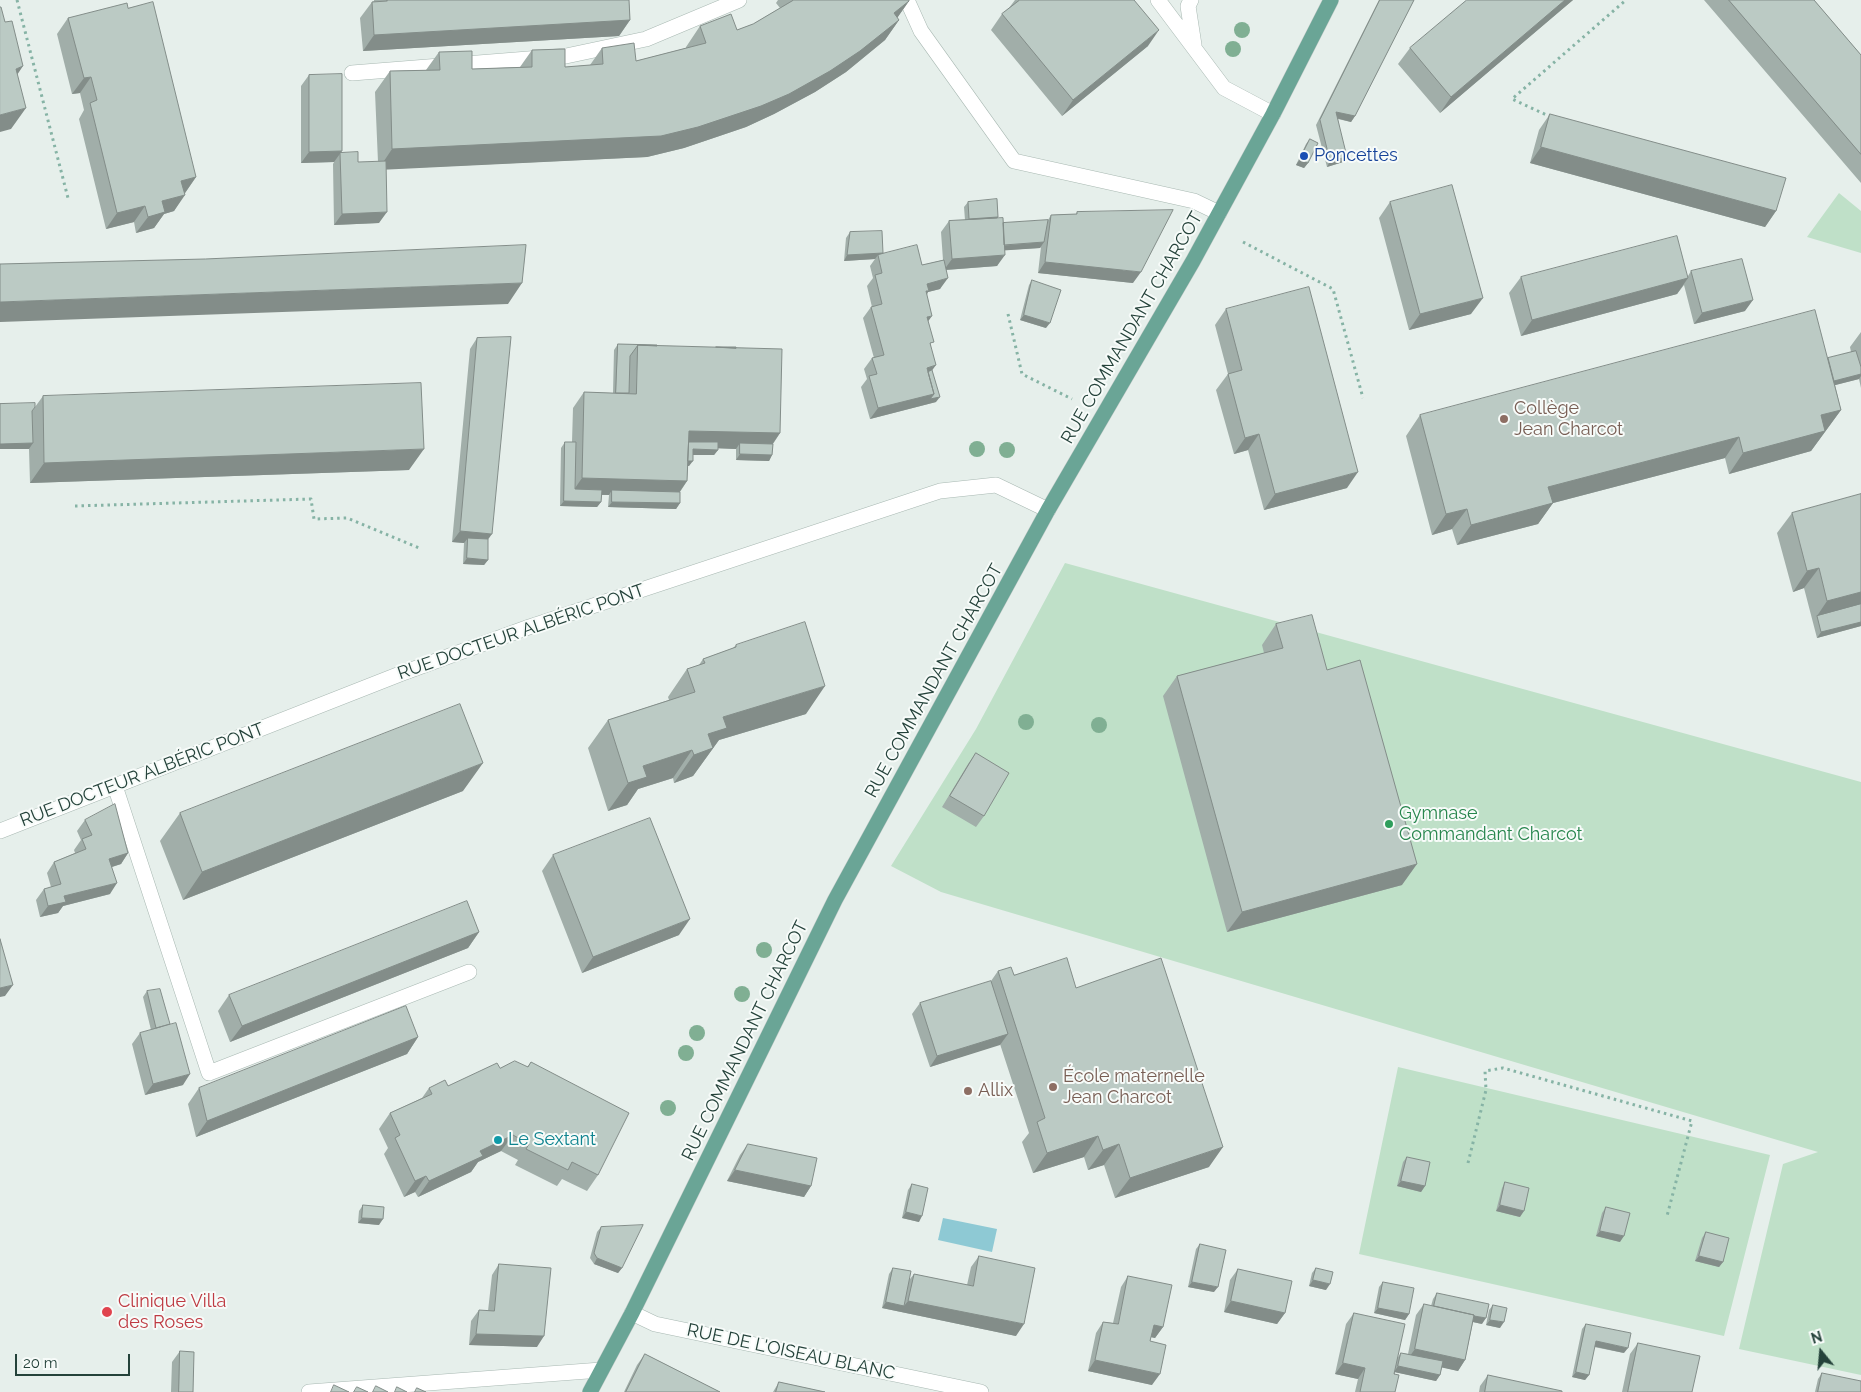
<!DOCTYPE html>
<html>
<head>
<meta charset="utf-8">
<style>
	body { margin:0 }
	#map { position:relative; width:1861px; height:1392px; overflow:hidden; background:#e6efeb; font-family:Raleway,sans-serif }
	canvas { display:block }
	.north { position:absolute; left:1796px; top:1327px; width:50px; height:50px; -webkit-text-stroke:4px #f7fbf9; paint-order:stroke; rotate:343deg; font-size:14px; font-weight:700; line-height:20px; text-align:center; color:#24423a }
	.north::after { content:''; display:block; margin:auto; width:18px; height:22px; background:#24423a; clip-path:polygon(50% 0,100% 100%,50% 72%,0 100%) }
	.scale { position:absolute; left:15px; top:1354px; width:115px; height:22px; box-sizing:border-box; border:2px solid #24423a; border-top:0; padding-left:6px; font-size:15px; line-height:18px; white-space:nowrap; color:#24423a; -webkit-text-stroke:4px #f7fbf9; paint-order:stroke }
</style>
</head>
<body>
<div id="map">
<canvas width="1861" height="1392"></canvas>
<div class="north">N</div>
<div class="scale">20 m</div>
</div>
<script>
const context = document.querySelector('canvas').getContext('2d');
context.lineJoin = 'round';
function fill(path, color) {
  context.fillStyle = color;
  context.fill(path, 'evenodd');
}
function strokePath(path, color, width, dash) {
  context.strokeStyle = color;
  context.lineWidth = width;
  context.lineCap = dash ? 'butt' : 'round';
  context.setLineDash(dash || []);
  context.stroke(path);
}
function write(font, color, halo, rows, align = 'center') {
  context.font = font + ' Raleway,sans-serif';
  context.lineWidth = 4;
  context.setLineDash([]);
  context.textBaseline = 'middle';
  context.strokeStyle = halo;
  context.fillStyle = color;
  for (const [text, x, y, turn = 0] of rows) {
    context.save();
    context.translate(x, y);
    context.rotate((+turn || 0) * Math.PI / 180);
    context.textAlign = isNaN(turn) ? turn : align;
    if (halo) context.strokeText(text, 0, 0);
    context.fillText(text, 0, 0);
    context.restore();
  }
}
fill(new Path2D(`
	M1839,193L1861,211V253L1807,237Z
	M1065,563L1861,782V1375L1739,1349L1783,1164L1818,1152L941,892L891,866L976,729Z
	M1398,1067L1770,1155L1724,1336L1359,1254Z`), '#bfe0c8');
fill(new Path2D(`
	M943,1218L997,1229L992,1252L938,1240Z`), '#8ec9d4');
const minor = new Path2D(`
	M907,0L921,31L1014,161L1194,201L1219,213
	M1158,0L1224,88L1273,114
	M1191,0L1188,6L1194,45
	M352,73L566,56L646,39L739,0
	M115,786L209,1073L469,972
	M0,831L400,674L529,627L940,491L996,485L1048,510
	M632,1313L655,1324L981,1392
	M309,1392L601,1370`);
const major = new Path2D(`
	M590,1392L632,1313L835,900L1048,510L1193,261L1273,114L1331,0`);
strokePath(minor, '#a8b8b2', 16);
strokePath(major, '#c2cac8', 16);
strokePath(new Path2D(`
	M17,0L68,198
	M1551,117L1512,99L1626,0
	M1243,242L1333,289L1363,398
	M1008,314L1022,374L1072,399
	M75,506L311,499L314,519L347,518L419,548
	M1468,1163L1486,1090L1485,1071L1503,1068L1692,1121L1667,1216`), '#86b3a5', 3, [2.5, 4]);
strokePath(minor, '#fff', 15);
strokePath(major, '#6aa596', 15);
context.fillStyle = '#80af93';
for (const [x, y] of [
	[1242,30],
	[1233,49],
	[977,449],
	[1007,450],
	[1026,722],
	[1099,725],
	[764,950],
	[742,994],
	[697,1033],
	[686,1053],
	[668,1108]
]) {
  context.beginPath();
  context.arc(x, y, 8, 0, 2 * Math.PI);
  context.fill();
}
fill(new Path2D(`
	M374,0H629L630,20L619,36L363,51L360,18L372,2L374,1Z
	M778,0H909V1L897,18L899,20L885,40L846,72L815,92L774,114L746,127L684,148L647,157L386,169L379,223L334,225L333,164L334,162L301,163V86L309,75L340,153L358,162H378L375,92L390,71L426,70L439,52L472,69L520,67L532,50L565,67L590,65L602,48L636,61L686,48V47L700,26L737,30L753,24L780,8L776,3Z
	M1015,0H1134L1148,46L1062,116L991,30L1002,14L1009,8Z
	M1379,0H1414L1355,116L1351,122L1338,119L1343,162L1327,167L1316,125Z
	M1467,0H1573L1440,113L1398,64L1410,48Z
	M1704,0H1814L1861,55V183Z
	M128,8L196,177L185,193L174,211L164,214L154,228L136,233L134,222L106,229L79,119L84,110L80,93L72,94L57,34L68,18Z
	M1550,114L1776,211L1765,227L1530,163L1539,130Z
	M1310,139L1308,163L1304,168L1296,165L1306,144Z
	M968,202L998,217L997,219L1003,223L1048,220L1051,215L1076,214L1077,212L1133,283L1038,273L1041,247L1040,248L1005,250L997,266L946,270L940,289L928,292L927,295L928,321L931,346L932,370L936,402L870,419L861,387L867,379L864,369L872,358H874L863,318L871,307H872L867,286L873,278L870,266L875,259L844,261L846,238L850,232L883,253L922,265L943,260L941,232L949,221L965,220L964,207Z
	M1390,202L1471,314L1409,330L1379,218Z
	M1691,271L1745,311L1694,324L1684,285L1677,294L1521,336L1509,293L1521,277L1688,276Z
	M1032,280L1046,328L1020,320L1029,285Z
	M1226,309L1347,488L1264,510L1248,450L1234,454L1216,390L1228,374L1215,325Z
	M1861,332V388L1859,379L1835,385L1841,410L1811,451L1729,474L1725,458L1553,503L1538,524L1457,545L1452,529L1432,535L1406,436L1420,415L1828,358L1851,352L1850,347Z
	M477,338L488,539V560L484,565L463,564L464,543L452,542L470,349Z
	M618,344L657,346L780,433L773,444L772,455L769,461L736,460V449L718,448V450L714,455H693L689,466H688L687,481L680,492V503L676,509L608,507L609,495H602L601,502L597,507L560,506L561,448L565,442H572L573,408L584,392L613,393L614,350Z
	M43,396L409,470L30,483L29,449H0L35,407Z
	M1861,494V626L1817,638L1804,588L1793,592L1777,533L1792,513Z
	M1276,624L1327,670L1402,885L1227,932L1163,696L1177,676L1264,653L1262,645Z
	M736,645L806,714L719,740L693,776L674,783L673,778L638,789L627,805L608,811L588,748L608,720L669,700L668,697L687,669L699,665L703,659L733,648Z
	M976,753L984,816L976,827L942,807L968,764Z
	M463,791L183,900L160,841L180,813Z
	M85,820L128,853L121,864L112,867L110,894L63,906L58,913L40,917L36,900L44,889L51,887L47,873L54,862L75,853L74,850L81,840L77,831Z
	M553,855L679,935L582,973L542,871Z
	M479,932L468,948L230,1042L218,1011L229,995Z
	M998,971L1076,988L1209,1167L1115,1198L1104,1165L1088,1170L1084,1157L1033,1173L1022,1142L1029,1133L1000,1044L930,1067L912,1014L920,1003L991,981Z
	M147,991L183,1085L145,1095L132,1044L140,1033L151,1030L143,997Z
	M418,1037L407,1054L196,1137L188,1104L199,1088Z
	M531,1062L598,1175L587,1191L562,1179L557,1186L515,1165L518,1160L501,1151L478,1162L471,1172L418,1197L415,1192L404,1197L384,1154L388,1148L379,1129L390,1113L422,1098L429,1088L448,1086L500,1068L527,1067Z
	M748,1144L811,1186L804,1197L727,1181L740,1155Z
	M1407,1157L1425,1186L1421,1192L1397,1186L1403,1162Z
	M1505,1182L1520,1217L1496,1211L1502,1188Z
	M912,1184L919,1222L902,1218L908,1190Z
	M363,1205L379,1225L358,1223L359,1211Z
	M1606,1207L1620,1242L1596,1236L1602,1213Z
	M601,1227L622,1268L618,1273L594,1264L590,1258L597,1232Z
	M1706,1232L1723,1262L1719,1267L1695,1261L1702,1238Z
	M1200,1244L1214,1292L1188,1287L1196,1249Z
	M979,1256L1016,1336L882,1308L889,1274L893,1268L910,1279L914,1274L967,1285L971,1267Z
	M499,1264L537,1347L469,1345L471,1321L479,1310L488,1311L492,1275Z
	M1316,1268L1326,1290L1309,1286L1312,1273Z
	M1238,1269L1285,1313L1277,1324L1224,1312L1230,1280Z
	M1128,1276L1163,1327L1155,1338L1151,1337L1150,1341L1152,1385L1088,1371L1096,1333L1103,1322L1113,1323L1121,1287Z
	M1383,1282L1409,1314L1405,1320L1374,1313L1379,1287Z
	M1437,1293L1482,1324L1473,1322L1465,1360L1458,1371L1442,1367L1440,1375L1436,1381L1395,1372V1392H1355L1358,1379L1335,1374L1346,1324L1354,1313L1398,1357L1401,1353L1408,1354L1416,1315L1424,1304L1431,1306L1433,1299Z
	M1493,1305L1500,1328L1486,1325L1489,1310Z
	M1586,1324L1624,1353L1594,1347L1589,1375L1585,1380L1572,1377L1582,1329Z
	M1638,1343L1692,1392H1622L1630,1354Z
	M180,1351L193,1392H171L172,1362Z
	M645,1354L720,1392H624L637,1365Z
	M1822,1373L1861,1392H1815L1818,1379Z
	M1488,1375L1562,1392H1479L1480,1386Z
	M779,1382L825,1392H773Z`), '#a1aea9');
fill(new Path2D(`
	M1565,0H1573L1440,113L1451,97Z
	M909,1L895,21L894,13Z
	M630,20L619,36L363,51L374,35Z
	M899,20L885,40L846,72L815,92L774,114L746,127L684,148L647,157L378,170L392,149Z
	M1159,30L1148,46L1062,116L1073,100Z
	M23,66L9,87L16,69Z
	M91,77L80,93L72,94L84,78Z
	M26,108L11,129L0,132V115Z
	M1336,112L1355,116L1351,122L1332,117Z
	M1541,147L1776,211L1765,227L1530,163Z
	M342,151L334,162L301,163L309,152Z
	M1347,157L1343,162L1327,167L1330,161Z
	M1300,159L1308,163L1304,168L1296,165Z
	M196,177L185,193L170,197L181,181Z
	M185,195L174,211L164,214L154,228L136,233L148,217L162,201Z
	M145,206L134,222L106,229L117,213Z
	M387,212L379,223L334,225L342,214Z
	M998,217L994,223L965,225L969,219Z
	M1044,242L1040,248L996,251L1000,246Z
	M883,253L878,255L875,259L844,261L847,255Z
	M1005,255L997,266L944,270L952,259Z
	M1045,262L1141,272L1133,283L1038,273Z
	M948,278L940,289L928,292L921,302L927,284Z
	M1688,278L1677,294L1521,336L1532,320Z
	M522,283L508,304L0,322V302Z
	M1483,298L1471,314L1409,330L1420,314Z
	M1753,300L1745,311L1694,324L1702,313Z
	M1024,315L1050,323L1046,328L1020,320Z
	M932,316L924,327L927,317Z
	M936,365L928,376L927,368Z
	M1861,374V376L1859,379L1816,390L1820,384Z
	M934,394L940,397L936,402L870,419L878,408Z
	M1841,410L1811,451L1729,474L1743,453L1821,415Z
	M689,431L780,433L769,449L740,443L736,449L682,447Z
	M1259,434L1248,450L1234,454L1245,438Z
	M1739,437L1725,458L1534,508L1548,487Z
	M33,443L29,449H0V444Z
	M424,449L409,470L30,483L44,463Z
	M693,449L718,450L714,455H689Z
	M740,454L772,455L769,461L736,460Z
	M681,460L693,461L689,466H677Z
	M1358,472L1347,488L1264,510L1275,494Z
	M582,478L687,481L676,497L612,490L609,495L571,494Z
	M564,501L601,502L597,507L560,506Z
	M612,502L680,503L676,509L608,507Z
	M1553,503L1538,524L1457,545L1471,525Z
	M1467,509L1452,529L1432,535L1446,514Z
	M460,531L492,534L484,545L468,538L464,543L452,542Z
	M467,558L488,560L484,565L463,564Z
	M1819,568L1804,588L1793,592L1807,571Z
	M1861,592V609L1817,616L1827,601Z
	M1861,622V626L1817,638L1821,632Z
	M825,686L806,714L719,740L693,776L674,783L708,734L723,717Z
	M692,750L673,778L638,789L627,805L608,811L628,783L643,766Z
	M483,763L463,791L183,900L202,872Z
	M128,853L121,864L102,870L109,859Z
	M1417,864L1402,885L1227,932L1242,912Z
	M117,883L110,894L63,906L58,913L40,917L48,906L64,896Z
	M690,919L679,935L582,973L593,957Z
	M479,932L468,948L230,1042L242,1026Z
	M13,985L5,996L0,997V988Z
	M1008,1034L1000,1045L930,1067L937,1056Z
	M418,1037L407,1054L196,1137L207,1121Z
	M190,1074L183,1085L145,1095L153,1084Z
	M513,1135L501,1151L478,1162L471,1172L418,1197L429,1181L480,1151Z
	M1098,1136L1084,1157L1033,1173L1047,1153Z
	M1119,1144L1104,1165L1088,1170L1103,1150Z
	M1223,1147L1209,1167L1115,1198L1130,1178Z
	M735,1170L811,1186L804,1197L727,1181Z
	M426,1176L415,1192L404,1197L415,1181Z
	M1401,1181L1425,1186L1421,1192L1397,1186Z
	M1500,1205L1524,1211L1520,1217L1496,1211Z
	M906,1212L922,1216L919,1222L902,1218Z
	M362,1218L383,1219L379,1225L358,1223Z
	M1600,1231L1624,1236L1620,1242L1596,1236Z
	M1699,1256L1723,1262L1719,1267L1695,1261Z
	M597,1258L622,1268L618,1273L594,1264Z
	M1313,1280L1330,1284L1326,1290L1309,1286Z
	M1192,1282L1218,1287L1214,1292L1188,1287Z
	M908,1301L1024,1324L1016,1336L882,1308L886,1302L904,1306Z
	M1231,1301L1285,1313L1277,1324L1224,1312Z
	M1378,1308L1409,1314L1405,1320L1374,1313Z
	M1461,1313L1486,1318L1482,1324L1459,1319Z
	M1490,1320L1504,1322L1500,1328L1486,1325Z
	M1154,1325L1163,1327L1155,1338L1146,1336Z
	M476,1334L544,1336L537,1347L469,1345Z
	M1596,1341L1628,1348L1624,1353L1592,1346Z
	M1415,1349L1465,1360L1458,1371L1407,1360Z
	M1095,1360L1160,1374L1152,1385L1088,1371Z
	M1343,1363L1365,1368L1358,1379L1335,1374Z
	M1398,1366L1440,1375L1436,1381L1394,1372Z
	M1576,1372L1589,1375L1585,1380L1572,1377Z`), '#838d89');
const building = new Path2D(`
	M387,0H629L630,20L374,35L372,2L387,1Z
	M794,0H909V1L894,13L899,20L860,51L830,71L789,94L761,106L698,127L661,136L392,149L390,71L440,70L439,52L472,51V69L532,67V50L565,49V67L603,64L602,48L634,43L636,61L706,43L700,26L731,14L737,30L753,24Z
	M1020,0H1134L1159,30L1073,100L1002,14Z
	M1380,0H1414L1355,116L1336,112L1347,157L1330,161L1320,120Z
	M1467,0H1565L1451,97L1410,48Z
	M1729,0H1814L1861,55V154Z
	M153,2L196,177L181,181L185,195L162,201L165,212L148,217L145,206L117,213L90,103L97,100L91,77L84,78L68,18L127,3L128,8Z
	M0,7H1L5,22L12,21L23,66L16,69L26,108L0,115Z
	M342,74V151L309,152V75Z
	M1550,114L1786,178L1776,211L1541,147Z
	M1310,139L1318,143L1308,163L1300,159Z
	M358,152V162L386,161L387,212L342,214L340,153Z
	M1452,185L1483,298L1420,314L1390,202Z
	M997,199L998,217L969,219L968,202Z
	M1173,210L1141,272L1045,262L1051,215L1077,214V212Z
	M1003,218L1005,255L952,259L949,221Z
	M1048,220L1044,242L1004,245L1003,223Z
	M882,231L883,253L847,255L850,232Z
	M1677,236L1688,278L1532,320L1521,277Z
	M526,245L522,283L0,302V264L205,259Z
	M917,245L922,265L944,260L948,278L927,284L929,291H926L932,316L927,317L934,342L930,343L936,365L927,368L934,394L878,408L869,376L877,374L872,358L884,355L871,307L882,304L875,275L882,273L878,255Z
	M1742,259L1753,300L1702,313L1691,271Z
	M1032,280L1061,290L1050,323L1024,315Z
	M1309,287L1358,472L1275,494L1259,434L1245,438L1228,374L1242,370L1226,309Z
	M1815,310L1841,410L1821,415L1825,431L1743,453L1739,437L1548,487L1553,503L1471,525L1467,509L1446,514L1420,415Z
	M511,337L492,534L460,531L477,338Z
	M618,344L657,345V346L638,345L630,356L629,393H616Z
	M638,345L782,349L780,433L689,431L687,481L582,478L584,392L636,394Z
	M716,347H736V348Z
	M1856,351L1861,367V374L1834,381L1828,358Z
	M932,370L940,397L930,399L934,394L928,372Z
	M421,383L424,449L44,463L43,396Z
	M35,403V407L32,411L33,443L0,444V404Z
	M565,442H576L575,489L602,490L601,502L564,501Z
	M689,442H718V450L693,449V461H688Z
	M740,443L773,444L772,455L740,454Z
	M612,490L680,492V503L612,502Z
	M1861,494V592L1827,601L1819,568L1807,571L1792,513Z
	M468,538L488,539V560L467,558Z
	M1861,604V622L1821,632L1817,616Z
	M1312,615L1327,670L1360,660L1417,864L1242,912L1177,676L1283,648L1276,624Z
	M805,622L825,686L723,717L727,728L708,734L713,748L694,755L692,750L643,766L647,777L628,783L608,720L695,692L687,669L705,663L703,659L736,647V645Z
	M460,704L483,763L202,872L180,813Z
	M976,753L1009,773L984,816L950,796Z
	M115,804L128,853L109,859L117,883L64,896L66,902L48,906L44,889L61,884L54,862L86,849L82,839L92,835L85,820Z
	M650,818L690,919L593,957L553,855Z
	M467,901L479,932L242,1026L229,995Z
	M0,939L13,985L0,988Z
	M1067,958L1076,988L1161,958L1223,1147L1130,1178L1119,1144L1103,1150L1098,1136L1047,1153L1037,1122L1045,1118L998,971L1011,967L1014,975Z
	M991,981L1008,1034L937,1056L920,1003Z
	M160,989L170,1024L156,1028L147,991Z
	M406,1006L418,1037L207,1121L199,1088Z
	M176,1023L190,1074L153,1084L140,1033Z
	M515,1061L528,1067L531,1062L629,1113L598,1175L572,1162L568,1170L526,1149L529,1144L513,1135L480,1151L483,1156L429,1181L426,1176L415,1181L395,1138L400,1135L390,1113L432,1094L429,1088L445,1080L448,1086L497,1063L500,1068Z
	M748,1144L817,1158L811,1186L735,1170Z
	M1407,1157L1430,1162L1425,1186L1401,1181Z
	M1505,1182L1529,1188L1524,1211L1500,1205Z
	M912,1184L928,1188L922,1216L906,1212Z
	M363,1205L384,1207L383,1219L362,1218Z
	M1606,1207L1630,1213L1624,1236L1600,1231Z
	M643,1225L622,1268L597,1258L594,1253L601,1227Z
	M1706,1232L1729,1238L1723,1262L1699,1256Z
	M1200,1244L1226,1250L1218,1287L1192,1282Z
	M979,1256L1035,1268L1024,1324L908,1301L914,1274L973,1286Z
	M499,1264L551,1268L544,1336L476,1334L479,1310L494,1311Z
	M893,1268L911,1271L904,1306L886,1302Z
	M1316,1268L1333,1272L1330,1284L1313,1280Z
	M1238,1269L1292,1281L1285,1313L1231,1301Z
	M1128,1276L1172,1285L1163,1327L1154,1325L1150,1341L1166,1345L1160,1374L1095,1360L1103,1322L1118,1324Z
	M1383,1282L1414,1288L1409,1314L1378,1308Z
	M1437,1293L1489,1304L1486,1318L1474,1316V1315L1434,1306Z
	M1424,1304L1474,1315L1465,1360L1415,1349Z
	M1493,1305L1507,1308L1504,1322L1490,1320Z
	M1354,1313L1405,1324L1394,1374L1399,1375L1395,1392H1360L1365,1368L1343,1363Z
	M1586,1324L1631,1333L1628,1348L1596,1341L1589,1375L1576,1372Z
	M1638,1343L1700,1356L1692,1392H1628Z
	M180,1351L194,1352L193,1392H179Z
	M1401,1353L1443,1361L1440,1375L1398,1366Z
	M645,1354L720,1392H626Z
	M1822,1373L1861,1381V1392H1818Z
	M1488,1375L1562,1391V1392H1485Z
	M779,1382L825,1392H776Z
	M334,1385L349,1392H331Z
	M376,1386L388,1392H373Z
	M357,1387L368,1392H354Z
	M397,1387L407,1392H395Z
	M417,1388L426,1392H415Z`);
fill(building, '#bbcac4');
strokePath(building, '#838d89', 1);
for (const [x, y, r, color] of [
	[1304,156,5,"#1a4fb4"],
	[1504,419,5,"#8d6e63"],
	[1389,824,5,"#2e9e5b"],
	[1053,1087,5,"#8d6e63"],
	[968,1091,5,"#8d6e63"],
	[498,1140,5,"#0f9aa8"],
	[107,1312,6,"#e0444e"]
]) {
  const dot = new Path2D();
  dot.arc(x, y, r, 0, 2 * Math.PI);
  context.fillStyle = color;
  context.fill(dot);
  strokePath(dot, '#f7fbf9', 2);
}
write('18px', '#164399', '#f7fbf9', [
	["Poncettes",1314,156]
], 'left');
write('18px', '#24423a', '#f7fbf9', [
	["RUE COMMANDANT CHARCOT",1132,328,-60],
	["RUE DOCTEUR ALBÉRIC PONT",521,632,-19],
	["RUE COMMANDANT CHARCOT",934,681,-61],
	["RUE DOCTEUR ALBÉRIC PONT",142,775,-21],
	["RUE COMMANDANT CHARCOT",745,1041,-64],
	["RUE DE L'OISEAU BLANC",791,1352,12]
]);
write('18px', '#785e54', '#f7fbf9', [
	["Collège",1514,409],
	["Jean Charcot",1514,430],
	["École maternelle",1063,1077],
	["Jean Charcot",1063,1098],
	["Allix",978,1091]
], 'left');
write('18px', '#27864d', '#f7fbf9', [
	["Gymnase",1399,814],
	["Commandant Charcot",1399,835]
], 'left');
write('18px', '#0d838f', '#f7fbf9', [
	["Le Sextant",508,1140]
], 'left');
write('18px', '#be3a42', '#f7fbf9', [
	["Clinique Villa",118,1302],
	["des Roses",118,1323]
], 'left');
</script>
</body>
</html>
